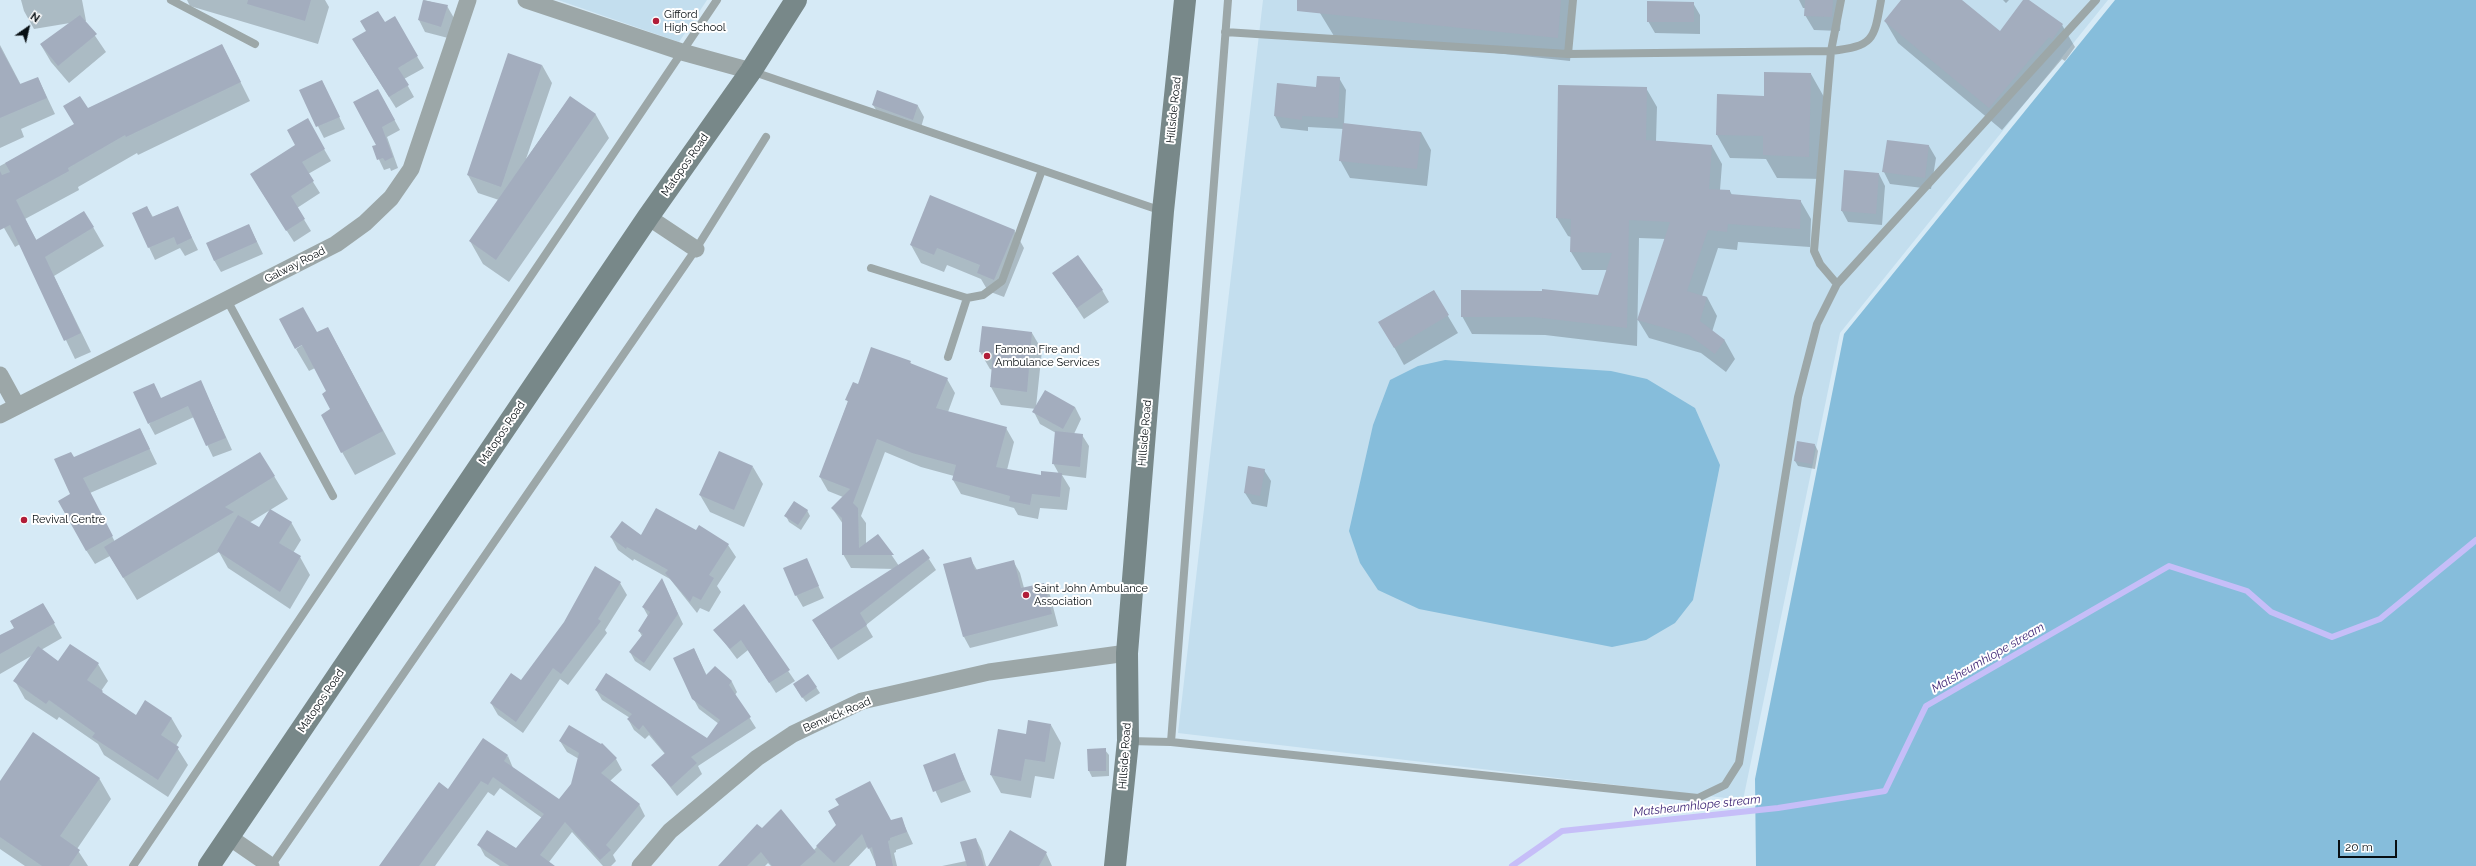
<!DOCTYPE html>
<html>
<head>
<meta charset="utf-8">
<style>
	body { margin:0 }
	#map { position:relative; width:2476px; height:866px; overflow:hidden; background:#d6eaf6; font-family:Raleway,sans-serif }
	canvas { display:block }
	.north { position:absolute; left:8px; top:8px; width:40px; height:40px; -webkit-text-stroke:3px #fff; paint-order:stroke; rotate:34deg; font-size:11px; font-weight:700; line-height:16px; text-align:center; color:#080f13 }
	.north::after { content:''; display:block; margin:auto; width:14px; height:18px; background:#080f13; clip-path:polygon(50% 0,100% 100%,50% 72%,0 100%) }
	.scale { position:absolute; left:2338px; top:840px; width:59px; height:18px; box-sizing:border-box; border:2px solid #080f13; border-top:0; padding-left:5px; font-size:12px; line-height:14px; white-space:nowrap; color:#080f13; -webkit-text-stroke:3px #fff; paint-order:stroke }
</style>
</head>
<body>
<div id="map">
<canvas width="2476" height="866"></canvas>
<div class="north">N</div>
<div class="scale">20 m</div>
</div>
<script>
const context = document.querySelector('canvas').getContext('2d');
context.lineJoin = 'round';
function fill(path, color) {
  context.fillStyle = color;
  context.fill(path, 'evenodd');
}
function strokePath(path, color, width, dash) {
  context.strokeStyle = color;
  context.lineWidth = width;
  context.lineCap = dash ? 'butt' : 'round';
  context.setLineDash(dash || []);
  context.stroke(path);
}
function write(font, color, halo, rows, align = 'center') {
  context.font = font + ' Raleway,sans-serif';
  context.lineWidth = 4;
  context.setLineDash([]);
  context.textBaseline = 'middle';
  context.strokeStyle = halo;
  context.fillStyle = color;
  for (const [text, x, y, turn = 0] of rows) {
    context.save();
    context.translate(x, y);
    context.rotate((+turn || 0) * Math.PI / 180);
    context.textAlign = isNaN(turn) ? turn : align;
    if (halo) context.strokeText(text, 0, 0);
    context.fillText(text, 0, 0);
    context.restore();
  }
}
fill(new Path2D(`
	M558,0H707L679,42Z
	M1263,0H2108L1840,333L1743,800L1178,733Z`), '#c3deee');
fill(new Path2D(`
	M2115,0H2476V866H1756L1755,779L1844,334Z
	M1445,360L1611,371L1647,379L1695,408L1720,465L1693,600L1675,623L1646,640L1612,647L1419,609L1378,590L1360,563L1349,531L1373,425L1390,380L1418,366Z`), '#86bddb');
fill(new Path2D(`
	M21,0H82L86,21H85L106,52L69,83L51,62L41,45L70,23L34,29L24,11Z
	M187,0H325L329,7L318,44L190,6Z
	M424,0L447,6L454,18L448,38L425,32L419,20Z
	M1322,0H1576L1570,61L1334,36L1320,13Z
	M1799,0H1838L1841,14L1840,31L1814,30L1805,15V8H1803Z
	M1903,0H1961L2000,33L2024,0H2028L2062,25L2075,47L2065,61L2062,59L2002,130L1898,43L1885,21Z
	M2003,0H2009L2006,3Z
	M1693,3L1700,15V34L1655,33L1648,21Z
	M394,18L424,68L404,79L414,97L396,108L360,51L385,23Z
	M0,45L21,85L38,78L55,114L21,129L24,137L0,148Z
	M222,45L250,101L138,155L137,153L78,187L79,190L25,219L37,241L93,227L104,246L54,276L91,352L75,359L20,244L15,247L0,221V166L76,125L87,109Z
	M542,65L552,83L526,159L570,97L596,115L609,138L509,282L483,264L470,241L499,200L478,193L468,175Z
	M1811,74L1824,97L1822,179L1777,178L1766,159L1730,158L1717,135L1765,97Z
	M1339,78L1346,90L1344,124L1421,132L1431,150L1427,186L1350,178L1340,160L1344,129L1308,127V131L1281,128L1275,116L1278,84L1317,88Z
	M322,81L345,129L324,138L300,91Z
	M1559,86L1646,88L1657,107L1656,141L1712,146L1722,164L1720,190L1730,191L1732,195L1800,200L1811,219L1810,247L1738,242L1737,250L1718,248L1702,296L1707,297L1717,316L1712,332L1725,341L1735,359L1726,372L1701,353L1649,338L1638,320L1666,239L1639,238L1637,346L1545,335L1472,334L1462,316L1599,296L1607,270H1582L1571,252V237L1568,236L1557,218Z
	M384,101L400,130L387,137L398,168L391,171L390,168L384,170L373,147L377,146Z
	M873,105L918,106L924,117L920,131L880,116Z
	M307,120L331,161L308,174L320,193L297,208L311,231L294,242L258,186L296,145Z
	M1929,146L1936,158L1931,189L1890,184L1884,172Z
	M1879,174L1885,186L1882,225L1848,222L1842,211Z
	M147,207L153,217L177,207L198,250L185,256L180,248L155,260L133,213Z
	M249,225L263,254L221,272L214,260Z
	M1014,230L1024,248L1004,297L988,291L981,279L947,265L944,272L921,263L911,245Z
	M1054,274L1102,290L1109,302L1084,319Z
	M1433,291L1458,333L1404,365L1380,322Z
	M328,328L396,454L355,475L342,452L328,392L315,368L309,371L296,349Z
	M1032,333L1042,350L1036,407H1075L1081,419L1074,434L1082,435L1089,446L1086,478L1062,475L1070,488L1067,510L1040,508L1038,519L1018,515L1014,508L961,494L953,480L954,476L921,467L885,452L861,516L866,523V544L878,535L899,566L929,559L936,570L866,625L873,637L838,660L820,632L895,569L851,568L843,554V524L832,508L843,497L828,491L820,477L848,402L847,400L858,385L910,362L912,365L947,379L955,393L948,412L1006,428L1014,442L1007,470L1042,477L1059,474L1053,463L1056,433L1040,424L1034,412L1036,409L1001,405L991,387L993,370L990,369L980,352Z
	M201,382L232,450L213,457L194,417L155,435L149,424Z
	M140,429L157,464L90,493L115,542L260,453L288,499L249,523L260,529L291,522L301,540L293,553L300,557L310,575L290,609L228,568L219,552L137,600L110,556L95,564L86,550L71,495L74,459Z
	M1815,445L1818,451L1815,469L1798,466L1795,461Z
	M753,467L763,484L744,527L710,512L700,495Z
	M1264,470L1271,481L1267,507L1252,504L1245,493Z
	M807,510L810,516L801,530L789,522L786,516Z
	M696,531L728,545L736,557L717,586L721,592L709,612L700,608L697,613L670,579L634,559L633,561L618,550L611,537Z
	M970,558L977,570L1013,561L1020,573L1024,588L1043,584L1050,595L1058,626L970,648L964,637Z
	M806,559L824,598L803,607L796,595Z
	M620,583L627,595L605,630L607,633L568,685L560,679L523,733L498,715L491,703L521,681Z
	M666,588L683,624L650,671L635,661L630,652L642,636L639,631L648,616L643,607Z
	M43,604L62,638L41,650L59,662L98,664L108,681L101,691L105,696L136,716L146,702L172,719L182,736L176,746L188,765L168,797L104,755L98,744L59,717L57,720L25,699L15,681L33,655L0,674V637L15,628Z
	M744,606L795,681L776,693L748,650L737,659L715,630Z
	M694,649L707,676L715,667L732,682L737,692L735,695L756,728L698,766L702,774L677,796L653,765L665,754L649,735L645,739L634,730L628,719L630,718L602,700L596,690L707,740L719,724L699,709L693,698Z
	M808,675L820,693L806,702L797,690Z
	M1051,725L1061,743L1054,779L1035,776L1031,798L1001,793L991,775L1027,735Z
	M560,741L602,744L616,759L622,770L610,781L639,804L645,816L613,855L616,861L611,866H603L572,832L549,862L554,866H500L485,856L479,845L516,850L542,818L500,788L494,796L488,792L435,866H380L449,790L508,756L513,768L559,800L572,784L579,759L567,752Z
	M1088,750H1105L1109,755V776L1092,777L1089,771Z
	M954,754L971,792L941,803L924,766Z
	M99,778L111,799L77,849L88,866H25L0,849V783Z
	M901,818L913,844L896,850V852L894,853L897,866H877L868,846L849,866H771L768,863L765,866H720L762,829L813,851L837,825L891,821Z
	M976,839L982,851L986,866H942L966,861Z
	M1046,853L1052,866H989Z`), '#0003');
strokePath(new Path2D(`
	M1512,866L1562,831L1778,808L1885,791L1926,706L2169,566L2247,591L2271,612L2332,637L2380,619L2476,540`), '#c6bef8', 6);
fill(new Path2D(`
	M248,0H311L305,21L247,4Z
	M423,0L448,5L441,27L418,20Z
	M1297,0H1561L1558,38L1297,11Z
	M1805,0H1833L1832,17L1804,16Z
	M1901,0H1962L2000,31L2023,0H2029L2063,24L2052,40L2049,37L1989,108L1884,21Z
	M1647,1L1694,2V22H1647Z
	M378,11L385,22L395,16L418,56L398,68L409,85L389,97L352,39L366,31L360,21Z
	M80,15L97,34L58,66L40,44Z
	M222,44L241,82L126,137L125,135L68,168L69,171L16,200L36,240L84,211L94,227L45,257L81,333L64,341L10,225L0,230V171L2,175L10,172L5,163L74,124L63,106L80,96L88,108Z
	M0,47L20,84L38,77L47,98L0,118Z
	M508,53L542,65L501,187L467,175Z
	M1764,72L1811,73L1809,157L1763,155V136L1716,135L1717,94L1764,96Z
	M1317,76L1340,77L1338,118L1302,116V120L1274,116L1277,83L1316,87Z
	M322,80L340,117L316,127L299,90Z
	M1558,85L1647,87L1646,140L1712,145L1709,189L1730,190V194L1801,200L1800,229L1728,224L1727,232L1708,230L1687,291L1707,297L1700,321L1725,340L1715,354L1689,335L1637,320L1670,222L1629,220L1627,328L1534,317H1461V290L1542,291V289L1598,295L1612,253L1570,252L1571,219L1556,218Z
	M378,89L395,120L382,127L393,157L385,161L383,158L377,160L372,146L376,145L353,102Z
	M877,90L918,105L913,120L872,105Z
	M570,96L596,114L496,260L469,241Z
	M308,118L325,149L302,162L314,181L291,196L305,219L286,231L250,174L295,145L287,130Z
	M1343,123L1421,132L1417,169L1339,161Z
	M1887,140L1929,145L1925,178L1882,172Z
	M1844,170L1879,173L1876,214L1841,211Z
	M930,195L1015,230L994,280L977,273L980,265L937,248L934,255L910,245Z
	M147,206L152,217L178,206L192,238L177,245L174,237L148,248L132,213Z
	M249,224L257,242L214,261L206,243Z
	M1078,255L1103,290L1077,308L1052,273Z
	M1434,290L1449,315L1394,348L1378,322Z
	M303,307L317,332L328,327L383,431L341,453L321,415L330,409L322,394L326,391L302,345L295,349L279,319Z
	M982,326L1032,332L1027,392L990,387L993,353L979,352Z
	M871,347L911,361L910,363L948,378L936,408L1007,427L996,467L1041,475V471L1062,473L1060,497L1032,494L1030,505L1009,501L1010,496L952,480L956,465L912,453L877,439L853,503L858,508L859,548L878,534L894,555H842V518L831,508L850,489L819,477L848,401L845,400L853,382L858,384Z
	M201,380L226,438L206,446L188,406L148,424L133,392L154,383L161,398Z
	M1045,390L1075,407L1063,429L1032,412Z
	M140,428L150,449L83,478L113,536L86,551L58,501L70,494L54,459L71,452L74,457Z
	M1055,431L1083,434L1080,467L1052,464Z
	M1797,441L1815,444L1812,464L1794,461Z
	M719,451L753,466L734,510L699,495Z
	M260,452L275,476L225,507L234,512L123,578L104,547Z
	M1248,466L1265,469L1260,496L1244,493Z
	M794,501L808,510L798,525L784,516Z
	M656,508L696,530L699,525L729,544L709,575L714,578L701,600L693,596L690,602L665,573L668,570L627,547L626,549L610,537L622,521L641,535Z
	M270,509L292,522L279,543L301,556L280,592L217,551L238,515L259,527Z
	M923,549L930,558L860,613L867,625L831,649L812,620Z
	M971,557L975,570L1014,560L1021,588L1044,583L1052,614L963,637L943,564Z
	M807,558L819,586L795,596L783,568Z
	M595,566L621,582L598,619L601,621L561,674L553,668L516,722L490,703L511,673L521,680L564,622Z
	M662,578L678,614L644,663L629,652L643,634L638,631L650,612L642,607Z
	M43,603L55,623L0,654V635L14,628L10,621Z
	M744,604L790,670L769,683L741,640L730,649L713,630Z
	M70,644L99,663L87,680L103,691L102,692L136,715L145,700L172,718L161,735L179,747L158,780L92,737L95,733L49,700L46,704L13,681L38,646L58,661Z
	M694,648L706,675L715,666L732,681L729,685L751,717L691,757L697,763L671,787L651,765L665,753L643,725L639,730L627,719L632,714L595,690L606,673L707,738L720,720L692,699L673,658Z
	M808,674L817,687L802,698L793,684Z
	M1028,720L1051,724L1045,762L1025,759L1021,781L990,775L998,729L1026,734Z
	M569,725L601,744L602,743L617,758L601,773L640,804L606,845L611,850L600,860L565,822L540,855L555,866H509L477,845L487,830L516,848L544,814L493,777L488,785L481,781L419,866H379L439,782L448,789L483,738L508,755L504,761L559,799L571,784L579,753L559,741Z
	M33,732L100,778L60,836L80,850L69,866H42L0,837V781Z
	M1106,748V771H1088L1087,749Z
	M955,753L965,780L933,792L923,765Z
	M870,781L891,820L902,817L907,832L890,838V840L888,841L893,866H876L872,847L868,849L862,834L834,863L816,846L836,825L828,811L839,805L835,799Z
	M781,809L816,852L800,866H772L761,852L747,866H718L757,824L762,828Z
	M1010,830L1047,852L1039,866H988Z
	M976,838L984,866H967L960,842Z`), '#a3adbe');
strokePath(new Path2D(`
	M171,0L255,44
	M1225,32L1568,54L1831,51C1874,46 1874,40 1881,0
	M1568,54L1573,0
	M751,71L1162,211
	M871,268L967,298L983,295L1002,281L1042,170
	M1837,284L1820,264L1814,251L1831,51L1841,0
	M227,300L333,496
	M948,357L967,298
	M1129,741L1171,742L1698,798L1725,785L1739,763L1798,397L1817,324L1837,284L2096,0
	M1171,742L1228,0
	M133,866L717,0
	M271,866L696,249L766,137`), '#9ca7a8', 8);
strokePath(new Path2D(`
	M526,0L682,52L751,71
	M648,217L696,249
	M0,375L17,406
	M0,415L336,244L365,223L391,198L411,169L468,0
	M229,837L271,866
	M640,866L670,831L757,758L793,734L862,701L989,672L1127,653`), '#9ca7a8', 17);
strokePath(new Path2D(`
	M209,866L648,217L751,71L796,0
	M1115,866L1128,741L1127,653L1163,211L1185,0`), '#788889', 22);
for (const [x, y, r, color] of [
	[656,21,4,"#b11d38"],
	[987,356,4,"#b11d38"],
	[24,520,4,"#b11d38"],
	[1026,595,4,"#b11d38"]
]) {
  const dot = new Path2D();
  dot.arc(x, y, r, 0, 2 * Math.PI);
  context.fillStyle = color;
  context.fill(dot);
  strokePath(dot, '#fff', 1.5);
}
write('11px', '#080f13', '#fff', [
	["Gifford",664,15],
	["High School",664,28],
	["Famona Fire and",995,350],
	["Ambulance Services",995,363],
	["Revival Centre",32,520],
	["Saint John Ambulance",1034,589],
	["Association",1034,602]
], 'left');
write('11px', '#080f13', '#fff', [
	["Hillside Road",1174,110,-84],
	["Matopos Road",685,165,-55],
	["Galway Road",295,265,-27],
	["Matopos Road",502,433,-56],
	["Hillside Road",1145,433,-85],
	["Matopos Road",321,701,-56],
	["Benwick Road",837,715,-23],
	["Hillside Road",1125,756,-86]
]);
write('italic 12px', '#381f71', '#fff', [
	["Matsheumhlope stream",1988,658,-30],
	["Matsheumhlope stream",1697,806,-6]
]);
</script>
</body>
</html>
